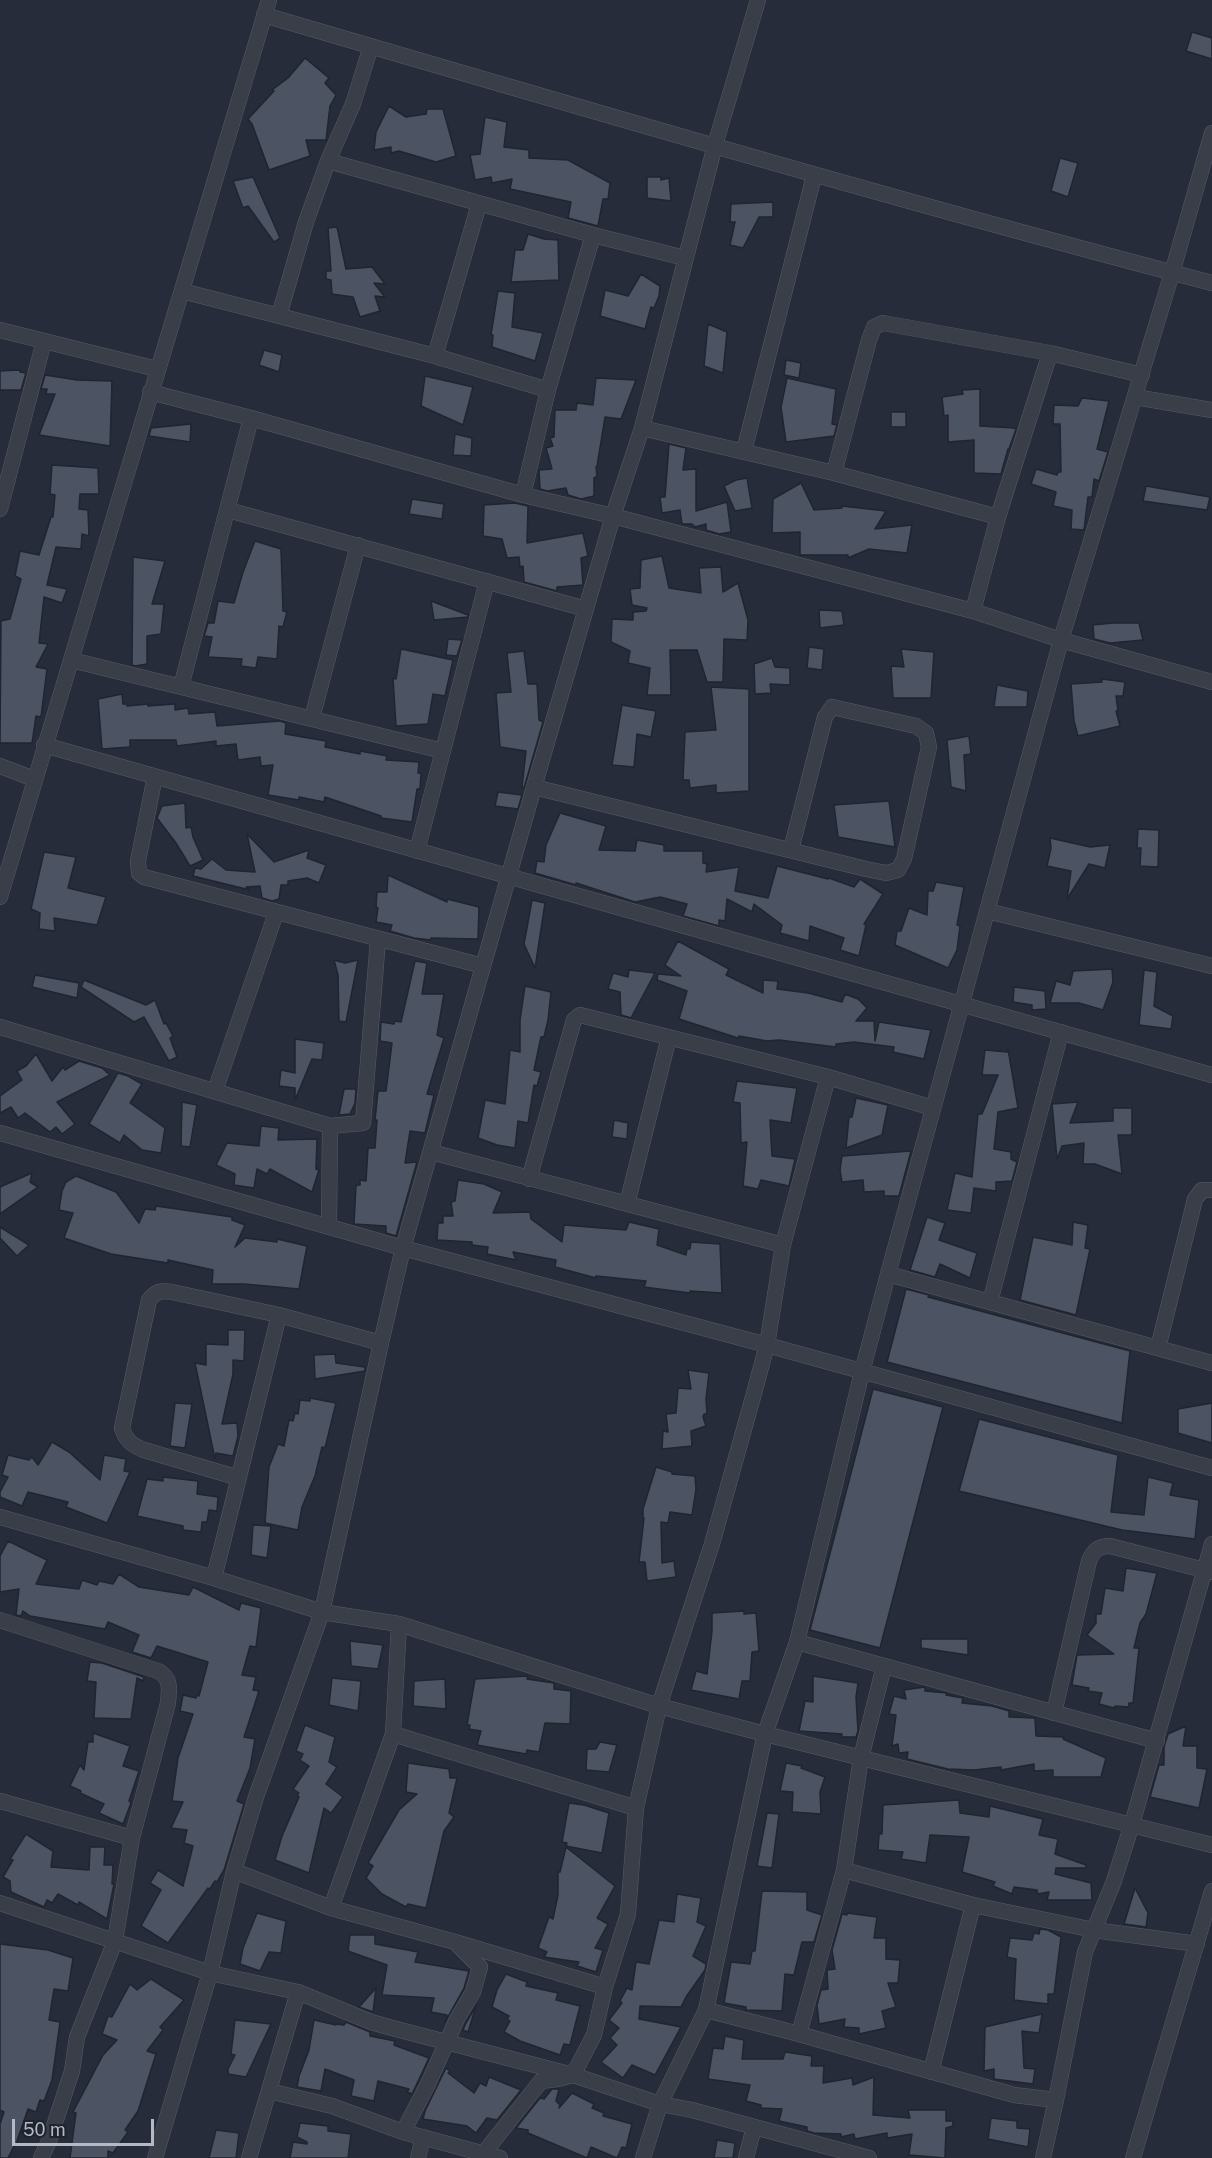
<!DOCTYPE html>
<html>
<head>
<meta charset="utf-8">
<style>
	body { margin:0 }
	#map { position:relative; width:1212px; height:2158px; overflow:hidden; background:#262c39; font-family:"Public Sans",sans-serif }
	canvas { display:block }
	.scale { position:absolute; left:12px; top:2119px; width:142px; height:27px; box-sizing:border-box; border:3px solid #b5b9c5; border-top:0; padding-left:8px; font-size:18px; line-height:21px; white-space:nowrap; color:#b5b9c5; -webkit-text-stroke:4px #1e232e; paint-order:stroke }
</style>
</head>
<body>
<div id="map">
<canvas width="1212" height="2158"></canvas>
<div class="scale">50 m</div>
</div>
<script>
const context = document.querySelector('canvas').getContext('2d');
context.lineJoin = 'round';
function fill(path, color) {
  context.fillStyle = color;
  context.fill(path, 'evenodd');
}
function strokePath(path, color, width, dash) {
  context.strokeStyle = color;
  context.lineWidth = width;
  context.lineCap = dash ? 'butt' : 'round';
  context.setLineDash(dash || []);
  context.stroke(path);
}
const building = new Path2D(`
	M1192,32L1212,38V59L1186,51Z
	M305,58L329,78L325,83L336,95L330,106L326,140H306L310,156L269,170L252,124L248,119L274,91L272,90L288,78Z
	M389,106L406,117L426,114L427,109H443L456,156L436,162L399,151L391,153V147L374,150L376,132Z
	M485,117L507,122L504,147L529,150V158L568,160L610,183L608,199H603L598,226L568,218L571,202L510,189L512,179L492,183L491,177L475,180L470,155L480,154Z
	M1060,158L1078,163L1068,197L1051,191Z
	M253,177L280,238L274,242L248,206L243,208L233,181Z
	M647,177H661V180L669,178L671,201L647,198Z
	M773,202V217H759L743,248L730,245L735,222H730L731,204Z
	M337,227L346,269L372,267L385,284L374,283L385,297L375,296L380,311L360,317L353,297L332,294L331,280L326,279V271H331L328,228Z
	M528,234L544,239L558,240L559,280L511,282L515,250H523Z
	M641,274L660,286L659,296L654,308L651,307L645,329L600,316L605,290L628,296Z
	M498,291L515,293L512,327L543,333L535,361L492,347L493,335H491Z
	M708,324L727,332L723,373L704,366Z
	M264,350L282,355L279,372L259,365Z
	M786,360L801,363L799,378L784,375Z
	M20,370V372L26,373L21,390H0V371Z
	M45,375L77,380L112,381L110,446L39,435L55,394H46L47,389H41Z
	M425,376L473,387L463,425L421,406Z
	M596,378L636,380L621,419L605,417L597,466L596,467L597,476L594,478V496L581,499L568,495L566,488L547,491L540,489L539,470L552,469L546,448L553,446L550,438L554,437L555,410H576L577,403L593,405Z
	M787,378L836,389L832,424L837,425L834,436L786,442L781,407Z
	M980,389V426L1014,428L1016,429L1009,449H1008L1001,474L974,473V440L948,442V415L944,416L942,397L963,394L962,390Z
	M1082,398L1109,401L1097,449L1108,452L1099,481L1094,479L1092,497H1088L1084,530L1071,529L1072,510L1053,506L1056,492L1031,484L1036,469L1057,475L1058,472H1061L1060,424H1053L1054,405L1078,406Z
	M891,412H906V427H891Z
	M191,424L190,442L149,436L151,428Z
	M455,434L472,438L471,456L453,455Z
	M669,444L686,448L683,470L696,469V511L727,502L731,532L719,534L706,530V524L695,527L692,524H682L680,510L662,513L660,497H665Z
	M52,465L98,468L99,494H80L79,509L88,510L89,536L82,534L81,549L56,547L47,585L67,589L62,603L44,597L39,643L48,644L36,667L47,669L41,717L36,716L32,743H0L1,621L10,619L21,579L15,576L20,551L39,555L51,517H53L55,495L50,494Z
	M747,478L752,508L735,511L724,486L736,480Z
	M801,483L814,510L842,508V506L886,511L875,529L912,525L907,553L869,549L848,558V555H800V532L772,533L773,499Z
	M1146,486L1210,497L1207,510L1143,501Z
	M412,499L444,504L442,519L409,514Z
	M515,503L528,506L527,543L583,533L588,556L581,558L583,585L557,587V591L524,582L523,566L520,567L519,557L507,558L502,539L483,536L484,505Z
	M255,541L281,549L283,611L287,612L283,627L279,626L277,659L258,657L256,668L241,666L242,659L208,657L212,637L204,636L208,623H214L218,601L234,603L243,572Z
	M662,556L669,588L701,593L699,568L721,567L723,592L738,583L748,620L747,640L724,639L723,682H707L697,650H670L671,695H647L650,668L628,663L630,651L611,642L612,619L633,620V612L646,611L647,608L632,605L630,589L640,588L641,560Z
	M133,557L165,561L152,604H164L161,634L147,636V664L135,666L132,665Z
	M431,601L468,615V617L434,620Z
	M819,610L842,611L844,625L820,628Z
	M1113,623H1139L1143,640L1110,643L1094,639L1093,625Z
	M448,639L462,640L457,656L446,655Z
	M809,647L824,649L822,670L807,668Z
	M401,649L453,660L445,696L433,694L428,724L396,726L393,678L396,679Z
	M901,649L934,652L931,698H893L891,666L904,667Z
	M524,651L528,684H537L539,720L543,722L524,788L522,787L526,751L500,747L496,693L511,692L507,653Z
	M772,658L775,667L790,668V685L770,684L771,693L755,694L754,664Z
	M1102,679L1125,682L1123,696H1116L1118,711H1116L1120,726L1078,736L1074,721L1071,684L1102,682Z
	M997,685L1028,691L1027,707H994Z
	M711,687L749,689V791L716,793V785L690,788L689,780H683L685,732L716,730Z
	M122,694L123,704H127V706L148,704V706L175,704V710L188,708L189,714L215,712L217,726L280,721L286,723L285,734L326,741L325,747L360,754V751L387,756L386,760L419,762L418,773H421L420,789H417L412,822L381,818V816L325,797L324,802L299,797V800L268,795L273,765L261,766L260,757L238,760L236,744L216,746V741L177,746L176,740H130V747L102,749L98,699Z
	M622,705L656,711L651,737L637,734L634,767L612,765Z
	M969,736L971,754L964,755L966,791L951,787L947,740Z
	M498,792L522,795L518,809L495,806Z
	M889,801L895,847L838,837L834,805Z
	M185,803L186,828L191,827L193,837L203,860L190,866L176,843L157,818L162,806Z
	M560,813L606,826L599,850L635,851L637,840L664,845V851H703V863L707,864L706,872L739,867L735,891L768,898L777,866L828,879L829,878L854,887L860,879L883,894L864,924L866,925L859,956L840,950L844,938L810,926L809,941L780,933L782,925L754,904L752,912L727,899L725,921L719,920V926L683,916L687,904L660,897L635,902L576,883V885L535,873L537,861L544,862L546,845Z
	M1138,829L1159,830L1158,867L1140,866L1141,848H1137Z
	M247,834L274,862L309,850L307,858L326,865L319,883L307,878L288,881V885H281L279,899L272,901L262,898L260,886L246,887L250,890L193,876L195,868L201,869L212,859L226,870L255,872Z
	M1050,838L1090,847L1110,845L1105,868L1089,864L1067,899L1071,871L1047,866L1051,848Z
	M44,852L76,857L68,888L106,897L97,925L54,918L55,931L39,929L40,913L31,909Z
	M388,875L447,902V899L479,907L478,939L431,938V940L414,938L390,931L392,925L376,922L378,908L376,907L377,892H387Z
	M936,882L964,887L957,925L960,926L957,950L948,968L895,945L897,931H901L909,908L927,915L928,891H933Z
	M532,900L545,903L535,968L524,944Z
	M678,941L729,969L726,975L763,993V980L778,981L777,989L808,993L842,1002L845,994L858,999L867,1008L856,1021H874L875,1041L879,1022L931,1030L924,1059L893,1052L894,1047L854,1042L836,1044V1047L779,1040L767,1041L739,1036L738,1038L679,1019L687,991L657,980L658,974L681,976L665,965Z
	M334,960L345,963L358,960L346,1022L339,1021L338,975Z
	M415,961L427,963L422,994H444L437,1035L444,1038L427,1094L434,1095L425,1133L410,1131L405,1163L417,1162L396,1236L386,1233V1226L354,1224L356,1185H360V1180L366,1181L368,1148H375L377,1120H375L378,1091H386L392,1043L380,1041L381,1022L394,1024L395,1021L401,1022Z
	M1112,969L1113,982L1103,1010L1079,1003H1050L1056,981L1070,985L1073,971Z
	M629,970L655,973L631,1018L621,1015L620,992L608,989L613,973L628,977Z
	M1144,970L1157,972L1154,1006L1173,1016L1171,1029L1139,1025Z
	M35,975L79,983L77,998L32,987Z
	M84,980L146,1005L155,1000L164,1024L166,1023L173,1036L170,1038L177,1057L169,1061L144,1017L134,1022L81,987Z
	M525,986L551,992L548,1020L544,1037H541L534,1070L541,1072L537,1086L534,1085L528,1123L518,1121L515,1148L497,1145L478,1138L485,1100L505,1104L510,1050L520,1052V1020Z
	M1014,987L1045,991L1046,1009L1032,1010V1005L1013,1002Z
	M295,1039L324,1043L322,1060L312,1059L295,1100V1088L279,1086L281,1070L295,1073Z
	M1008,1049L1018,1108L998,1112L994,1149L1011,1152V1159L1017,1162L1012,1181L996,1182V1191L974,1188L971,1213L947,1210L955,1173L972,1177L978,1114H982L998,1075H982L985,1050L1007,1052Z
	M36,1054L52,1081L63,1067L65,1070L79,1061L102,1068L110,1075L57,1102L75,1124L62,1134L56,1127L50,1132L25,1113L18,1118L11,1107L0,1113V1096L22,1080L17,1071L26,1066Z
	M118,1073L128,1076L142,1084L130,1103L165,1128L161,1153L142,1150L124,1135L120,1143L89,1124Z
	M737,1081L797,1088L791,1123L770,1120L772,1156L795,1159L789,1186L761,1180L758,1189L743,1186L747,1142L741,1143L740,1103L733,1102Z
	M344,1089H356L355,1103L350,1114L339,1115Z
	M856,1098L888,1105L882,1135L846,1148L849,1117H852Z
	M182,1102L197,1105L190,1147L181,1146Z
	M1078,1102L1070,1123L1113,1121V1108H1132V1135H1118L1122,1174L1095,1164H1083L1084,1143L1062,1146L1057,1159L1052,1104Z
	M614,1120L628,1123L627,1139L612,1137Z
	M261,1126L279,1128L278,1140L317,1139L316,1169L319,1170L312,1192L270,1169L267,1174L257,1169L254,1188L234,1185L235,1174L216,1165L227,1143L259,1146Z
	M911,1151L899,1196H884V1191L864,1192L863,1180L842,1182L840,1170L842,1156Z
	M32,1173L30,1182L38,1187L0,1214V1187Z
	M76,1176L116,1192L139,1223L145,1209L155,1210L156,1206L232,1217V1220L245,1225L235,1247L245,1238L277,1242V1239L307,1246L299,1289L244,1284H212L213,1270L168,1260V1263L111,1254L64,1238L73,1213L59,1210L62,1191L66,1182Z
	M458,1180L484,1184L502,1192L493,1213L530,1212L531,1219L562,1242L564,1225L626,1230L629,1222L659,1229L657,1245L686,1255L687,1249H690L691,1242L720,1244L722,1293L690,1291V1293L644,1287L646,1281L596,1276V1278L555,1267L556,1260L513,1252L516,1260L487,1254L488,1247L472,1245V1242L437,1240L438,1223H443V1216H453L451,1202L455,1201Z
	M927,1217L945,1223L939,1240L977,1253L970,1278L940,1264L935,1277L910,1270Z
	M1073,1222L1088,1225L1085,1248L1090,1249L1076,1315L1020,1300L1033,1237L1072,1245Z
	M0,1227L29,1245L17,1256L0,1238Z
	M906,1289L929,1295L928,1297L1130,1351L1122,1423L887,1362Z
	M228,1330H245L244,1361L233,1360V1374L222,1424L237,1423L238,1436L233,1456L216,1453L215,1459L195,1363L206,1365V1344L228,1345Z
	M335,1354L336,1363L365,1367V1371L315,1379L314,1355Z
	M688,1370L709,1373L706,1399L707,1414H704L703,1417L706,1426L691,1431L692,1446L662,1449L663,1431L668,1432L666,1414L676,1413L678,1388L691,1389Z
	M873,1389L943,1407L880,1648L810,1630Z
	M310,1398L336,1403L325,1448L322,1447L315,1476L302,1507L298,1530L265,1523L269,1467L278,1444L284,1446L289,1420L293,1421L295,1413L298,1414L300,1400L310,1401Z
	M175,1403L192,1404L185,1448L170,1446Z
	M1212,1403V1443L1178,1433V1409Z
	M979,1419L1118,1455L1111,1512L1144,1515L1148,1477L1173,1483L1170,1495L1199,1500L1195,1539L1122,1530L959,1491Z
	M52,1442L69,1452L100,1480L104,1455L126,1459L124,1471L130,1472L107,1523L66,1507L68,1502L28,1492L22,1506L0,1497V1492L8,1477L2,1475L8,1455L29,1460L32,1457L38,1465Z
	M656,1467L672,1472V1474L695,1476L696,1489L692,1515L670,1512L668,1523L661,1522L662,1563L674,1561L676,1577L647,1581L645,1562H639L644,1518H643V1509Z
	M163,1477L198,1481L197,1494L218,1497L217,1511L209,1510L207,1522H202L201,1532L183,1530V1526L137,1516L147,1479L163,1481Z
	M253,1525L271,1526L267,1558L251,1555Z
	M8,1541L47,1560L36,1584L79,1589L82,1580L97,1585L99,1581L113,1584L119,1574L139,1587L189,1595L193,1587L239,1610L241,1603L261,1608L256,1647L250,1646L242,1675L256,1677L253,1690L259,1691L244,1737L255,1739L250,1768L237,1801L244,1804L224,1870L217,1882L215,1881L209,1890L208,1888L168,1943L141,1926L161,1890L150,1883L158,1870L183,1886L193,1846L184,1843L187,1830L171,1828L183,1802L172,1801L178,1758L193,1714L180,1711L183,1695L196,1698L197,1695L199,1696L208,1662L157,1646L151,1658L132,1652L139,1635L108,1622L105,1629L30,1616L23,1611L21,1616L16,1615L19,1589L0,1592V1556Z
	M1126,1568L1157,1573L1146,1614L1140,1623L1134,1648H1139L1133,1703H1129V1707L1115,1706L1114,1708L1099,1704L1102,1693L1088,1691L1089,1688L1072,1685L1077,1655L1114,1654L1087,1635L1096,1623V1614H1101L1105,1588L1123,1591Z
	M744,1611V1614L756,1613L759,1651L752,1652L750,1681H742L739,1699L691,1690L696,1671L707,1674L712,1631V1613Z
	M921,1639H968V1655L921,1648Z
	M350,1641L383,1645L378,1669L351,1666Z
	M90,1662L102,1663L144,1677L143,1681L137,1678L131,1719L94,1718L96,1682L87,1681Z
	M528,1676L527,1679L554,1683V1689L571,1691L570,1724L545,1723L539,1752L527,1750L526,1754L477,1745L481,1731L469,1729L470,1725H467L475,1679Z
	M813,1676L858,1683L856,1697L858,1731L856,1737H842V1734L799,1731L805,1701L813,1702Z
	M332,1678L361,1681L358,1711L329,1705Z
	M445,1679L446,1709L413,1706L414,1681Z
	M925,1687V1691L947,1693L946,1695L963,1698L962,1703L992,1706L1009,1711V1717L1035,1718L1036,1736L1064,1737L1063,1739L1106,1758L1101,1777H1053V1770L1034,1771V1764L1001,1770V1767L974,1770L948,1769L907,1759L908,1752L899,1753L898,1744L892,1746L896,1715L889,1714L894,1696L906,1699L904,1690Z
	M305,1725L335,1737L329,1762L337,1767L326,1784L343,1797L331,1813L324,1808L309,1873L275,1860L282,1836L299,1797L297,1795L299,1793L293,1789L309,1766L300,1760L303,1754L296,1751Z
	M1186,1726L1183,1746H1197V1768L1207,1769L1199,1808L1150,1797L1159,1765H1164V1747L1168,1734Z
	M93,1733L130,1746L123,1766L139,1771L129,1801L131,1803L123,1824L99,1813L104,1804L80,1793L81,1791L70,1786L80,1765L84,1770L88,1742H93Z
	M600,1742L617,1745L609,1772L586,1770L587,1749H596Z
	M408,1763L449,1769L450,1778H457L449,1813L454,1817L444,1831L426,1908L408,1904L406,1907L382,1894L366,1878L373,1866L368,1863L399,1810L417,1794L406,1792Z
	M786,1763L802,1766L801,1768L825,1777L820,1792L821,1814L792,1812L793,1792L780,1791Z
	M959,1800L960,1813L989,1817L990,1806L1043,1819L1039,1835L1058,1839L1055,1854L1086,1865V1868H1056L1055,1874L1091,1883L1092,1900H1047L1049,1892L1038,1894L1037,1890L1014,1887L1012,1894L993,1886L995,1882L962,1872L969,1837L930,1835L926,1863L901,1859L903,1852L878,1850L879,1834H882L883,1805Z
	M569,1803L584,1805L609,1813L602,1853L566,1846L567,1843L562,1842Z
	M767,1813L779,1814L772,1868L757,1866Z
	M26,1834L53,1851L51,1867L89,1870L90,1847H105L104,1865H113L112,1884H114L107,1919L79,1902L78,1905L58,1894L52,1903L47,1900L44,1907L11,1892L10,1881L3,1877L13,1860L10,1859Z
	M566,1847L615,1886L597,1918L608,1924L595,1948L603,1950L596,1972L577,1966L579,1962L544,1957L547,1952L538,1948L549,1917L553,1919L558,1895V1872H560Z
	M1135,1888L1148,1913L1146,1927L1124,1924Z
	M762,1891L807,1892V1910L822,1915L814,1942H802L794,1975L785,1974L782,2011L746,2010V2007L724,2003L731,1962L750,1964L752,1951H755Z
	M677,1894L701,1898L697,1922L706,1926L693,1956L706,1964L705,1970L686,1997L681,2007L640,2006L639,2019L681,2027L655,2075L632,2065L623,2078L601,2062L617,2045L610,2038L619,2028L609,2020L622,2003L620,2001L627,1988L632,1990L636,1962L649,1964L659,1920L674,1922Z
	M257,1913L286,1921L281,1953L269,1952L260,1971L240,1964L243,1948Z
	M847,1913L877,1917L874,1938H886V1959L900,1960L898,1983H888L896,2007L882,2011L886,2028L859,2034V2028L844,2027L845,2019L819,2024L817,2005L821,1990L828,1989L827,1970L835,1969L832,1950L842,1914L847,1915Z
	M1040,1929L1048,1930L1061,1937L1054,1994H1048V2004L1014,2000L1016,1959L1007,1957L1010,1938L1032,1940L1034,1933L1039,1934Z
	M350,1935H375V1944L418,1952L415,1962L469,1971L464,1988L445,2022L447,2015L431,2012L434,1998L382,1995L387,1965L348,1951Z
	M0,1944L48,1950L73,1958L68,1991L54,1989L49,2020L60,2022L52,2080L44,2101L40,2100L36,2112L28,2109L15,2147L14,2146L8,2158H0V2124L4,2112L0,2110Z
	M506,1974L527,1982L526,1986L558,1993L556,2000L580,2006L570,2045L564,2044L560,2055L520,2041L504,2032L510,2021L507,2019L509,2016L492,2007L497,1990Z
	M151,1979L184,2000L160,2027L163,2030L147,2051L156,2054L138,2111L125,2130L128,2132L113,2153L108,2151V2158H70L76,2113L73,2112L103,2055L117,2040L102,2034L108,2016L112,2017L130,1984L137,1990Z
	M376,1988L373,2012L359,2007Z
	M476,2006L468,2032L463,2030L466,2023Z
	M1042,2014L1039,2033L1022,2031L1024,2068L1035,2069L1033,2084L994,2079V2069L984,2071L985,2027Z
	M235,2020L271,2024L246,2077L228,2074V2069L235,2055L231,2054Z
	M314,2020L336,2025V2024L344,2025L346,2022L370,2032V2036L395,2041L394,2045L429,2058L412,2094L407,2092L409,2089L378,2081L374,2101L351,2096L354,2080L325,2069L321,2091L297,2087L299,2076L309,2050Z
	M725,2036L744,2040L742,2059H783L785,2052L812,2056L811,2066H824L823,2083L852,2078L853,2085L874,2077L873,2115L910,2118L908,2110H946V2121H953V2126L946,2128L945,2158L909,2155L912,2134L887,2138V2133L855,2139L854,2134L841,2137V2134L814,2133L807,2131V2127L779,2121L782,2109L761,2108V2105L746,2101L750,2085L708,2079L713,2048L723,2049Z
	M446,2068L450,2071L448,2073L474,2093L480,2083L486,2086L489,2077L521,2090L497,2120L487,2118L476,2133L467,2126L423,2119L425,2111Z
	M552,2089H559L556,2101L560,2105L559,2108L572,2093L594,2104L592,2108L604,2113L603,2116L632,2124L626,2148L622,2147L617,2158L591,2147L587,2158L528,2133V2130L516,2128L540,2098L544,2099Z
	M991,2118L1017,2121V2128L1030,2129L1028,2147L988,2139Z
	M300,2123L328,2126V2131L351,2134L348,2158H290L293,2142L307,2144V2142L297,2137Z
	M216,2130L239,2133L236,2158H209Z
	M717,2140L735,2143L733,2158H714Z`);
fill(building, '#4c5362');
strokePath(building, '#202530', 1.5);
const street = new Path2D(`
	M264,15C579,107 894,200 1212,283
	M328,161L593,235L685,258
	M182,291L435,356L548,390
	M279,316L306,222L328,161L353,104L371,46
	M0,330L157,369
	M435,356L479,204
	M150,392L251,418L523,495L613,516L973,611L1061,640L1212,682
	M1135,397L1212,410
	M642,428L834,473L998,517
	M744,451L814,176
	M834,473L869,340L874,327L883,323L1050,353L1142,375
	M523,495L548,390L593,235
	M0,509L44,341
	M228,510L586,609
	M973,611L998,517L1050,353
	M71,660L443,751
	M181,687L251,418
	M312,718L358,545
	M44,745L1212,1075
	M0,766L34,779
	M155,776L138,861L139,873L144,877L483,966
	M534,787L866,869L886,873L898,870L904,859L929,747L926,733L916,726L832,707L825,717L791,850
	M417,851L487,581
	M0,897L269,0
	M987,911L1212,966
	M0,1027L330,1126
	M215,1091L276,913
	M0,1133L403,1248L767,1345L1212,1468
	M431,1152L783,1245
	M529,1179L574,1020L580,1015L828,1077L933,1108
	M627,1204L669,1037
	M329,1227L330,1126L363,1123L378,940
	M888,1274L1212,1363
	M990,1302L1061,1032
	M1158,1348L1195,1199L1202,1190H1212
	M239,1478L144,1450C132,1445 126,1441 122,1428L149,1300C156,1291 161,1290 172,1292L279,1315L381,1343
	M0,1517L214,1578L322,1612L399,1624L659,1706L765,1734L1212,1845
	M214,1578L279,1315
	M0,1620L158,1671C172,1679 169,1689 168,1703L132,1838L115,1941L77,2037L72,2071L49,2141L41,2158
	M797,1642L1157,1741
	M1054,1713L1089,1561C1093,1551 1098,1546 1110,1546L1212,1572
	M393,1734L636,1808
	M0,1801L132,1838
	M844,1870L973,1905L1094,1930L1197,1944
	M234,1871L331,1908L455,1942L605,1987
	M0,1903L210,1973L298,1992L371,2022L396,2029L573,2075L660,2104L692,2110L869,2158
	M331,1908L393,1734L399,1624
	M706,2010L799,2034L1014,2095L1056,2100L1043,2158
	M799,2034L844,1870L861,1758L884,1666
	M931,2072L973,1905
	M269,2091L332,2106L403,2132L500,2158
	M1056,2100L1085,1952L1114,1881L1132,1824L1212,1544
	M403,2132L428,2084L457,2019L473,1992L480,1967L457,1944
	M483,2154L541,2081L558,2079L573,2075L594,2035L605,1987L628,1914L636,1808L659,1706L712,1544L753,1397L767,1345L783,1245L828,1077
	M155,2158L210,1973L234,1871L256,1797L322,1612L381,1343L403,1248L534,787L613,516L642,428L715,145L758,0
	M249,2158L298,1992
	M418,2158L423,2137
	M643,2158L660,2104L706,2010L765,1734L797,1642L862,1372L888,1274L1061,640L1172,273L1212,133
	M746,2158L754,2127
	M1133,2158L1212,1891`);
strokePath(street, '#575c67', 16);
strokePath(street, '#393e49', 15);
</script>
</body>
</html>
